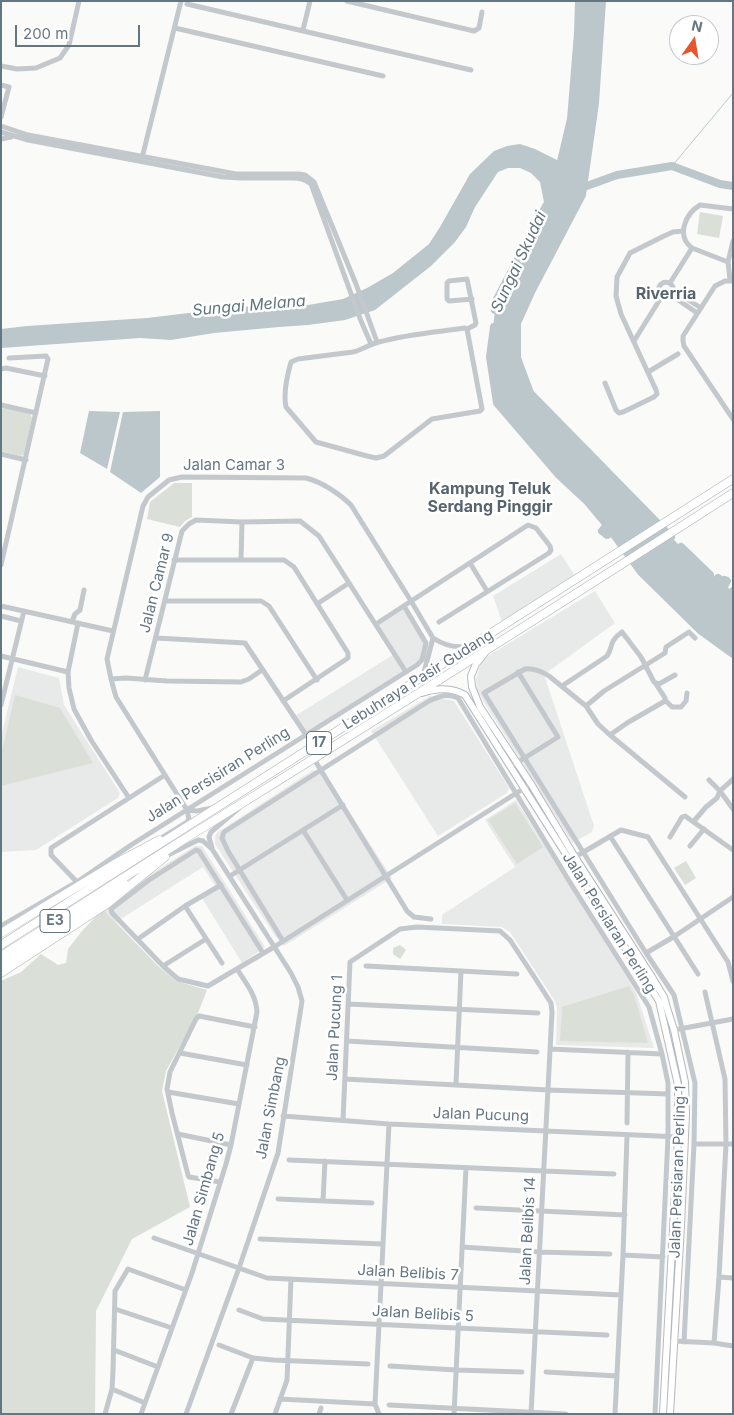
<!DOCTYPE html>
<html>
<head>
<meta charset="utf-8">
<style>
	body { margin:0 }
	#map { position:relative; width:734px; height:1415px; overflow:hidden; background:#fafaf8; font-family:Inter,sans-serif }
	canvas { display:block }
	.frame { position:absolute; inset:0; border:2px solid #657683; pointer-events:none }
	.north { position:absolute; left:669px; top:15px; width:50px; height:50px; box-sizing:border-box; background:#fff; border:1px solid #c1c8cd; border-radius:50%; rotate:13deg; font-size:14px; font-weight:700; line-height:20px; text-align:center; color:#657683 }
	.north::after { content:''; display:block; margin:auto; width:18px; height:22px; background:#e4572e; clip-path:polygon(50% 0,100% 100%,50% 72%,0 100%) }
	.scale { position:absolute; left:15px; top:25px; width:125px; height:22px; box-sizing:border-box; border:2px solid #657683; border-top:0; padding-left:6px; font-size:15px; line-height:18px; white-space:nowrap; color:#657683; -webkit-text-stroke:4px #fff; paint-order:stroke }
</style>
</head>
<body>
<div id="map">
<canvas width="734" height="1415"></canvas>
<div class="frame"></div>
<div class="north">N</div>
<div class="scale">200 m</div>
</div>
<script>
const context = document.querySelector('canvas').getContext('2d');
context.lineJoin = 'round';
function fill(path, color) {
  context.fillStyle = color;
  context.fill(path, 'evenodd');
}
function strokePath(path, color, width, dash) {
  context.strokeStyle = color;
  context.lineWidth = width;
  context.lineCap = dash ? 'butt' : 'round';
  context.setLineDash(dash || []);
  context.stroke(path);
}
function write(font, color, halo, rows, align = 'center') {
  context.font = font + ' Inter,sans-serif';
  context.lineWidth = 5;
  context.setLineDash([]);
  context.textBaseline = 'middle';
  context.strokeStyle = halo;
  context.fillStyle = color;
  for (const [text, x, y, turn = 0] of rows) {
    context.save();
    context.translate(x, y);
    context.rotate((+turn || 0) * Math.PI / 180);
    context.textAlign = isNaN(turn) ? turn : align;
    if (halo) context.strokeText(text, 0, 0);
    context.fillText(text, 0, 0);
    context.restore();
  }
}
fill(new Path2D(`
	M561,554L575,576L502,622L493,596Z
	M595,591L615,623L549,671L545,677L590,814L594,825L592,832L572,843L477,691L476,679L481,663L491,654Z
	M406,606L427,640L423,660L308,735L295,716L396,653L378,625Z
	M18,667L59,678L64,705L120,793L118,798L36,850L1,852V737Z
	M430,696L454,701L509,788L507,793L438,836L371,731Z
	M313,770L325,774L392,878L284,946L275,936L215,844V836L218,832Z
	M516,800L576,894L636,992L654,1048L556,1045L557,1008L555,1001L510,932L502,927L442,924V915L515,867L485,820Z
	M195,846H202L265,947L242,963L202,898L217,889L203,867L116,922L103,909L146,877Z`), '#e8e9e9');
fill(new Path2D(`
	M700,212L723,216L719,238L697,234Z
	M4,408L30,414L32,418L24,454L21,456L1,451V409Z
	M174,483H192V517L185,521L180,527L147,519L150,502Z
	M15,695L60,708L93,763L1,786V755Z
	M515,803L543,847L517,864L488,820Z
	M686,861L696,878L685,885L674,868Z
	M103,909L158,966L176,981L207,990L198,1013L166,1071L162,1091L190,1207L132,1239L96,1311L95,1414H1V981L21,972L41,954L58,965L66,963L68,949L82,931Z
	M400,945L406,950L400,959L393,954V948Z
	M629,986L634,995L648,1043L560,1041L562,1007Z`), '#dadfd7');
fill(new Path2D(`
	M579,1H602L595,103L582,195L531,292L517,323V358L530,393L676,542L710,575L697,590L703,595L718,578L724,582L725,580L727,581L723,588L727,592L726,593L729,595L733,591L732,597L733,598V654L700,630L641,572L612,532L607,535L602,531L607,525L587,501L558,474L497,403L490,357L496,301L543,211L544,202L540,182L531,173L520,168H508L498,172L475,207L466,227L455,242L431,266L375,310L345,320L308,325L279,327L214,333L171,340L140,338L1,348V329L27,326L147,318L239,307L278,305H308L343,299L367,288L393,273L429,244L440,227L470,174L494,151L507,146L520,144L535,149L561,162L571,119L578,33Z
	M89,411L120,412L107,469L80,453Z
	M160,411V477L141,493L110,472L123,412Z`), '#bbc7cb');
strokePath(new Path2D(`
	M672,166L733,93`), '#bbc7cb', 1);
strokePath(new Path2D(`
	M602,1L595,103L582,195L531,292L517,323V358L530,393L671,537
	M559,170L571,119L578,33L579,1
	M577,192L584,187L617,175L672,166L720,184L733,186
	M495,310L496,301L546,206
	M494,327L490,357L497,403L558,474L587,501L607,525L602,531L607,535L612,532L641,572L700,630L733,654
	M681,547L710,575L697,590L703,595L718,578L724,582L725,580L727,581L723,588L727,592L726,593L729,595L733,591`), '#bbc7cb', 8);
const major = new Path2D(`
	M485,653L476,664L471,676L472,687L480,707L531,784L575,857L652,977L664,997L667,1008L674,1030L685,1082L686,1114L681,1226L670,1414
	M422,693C437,688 451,687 465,695L659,1001L678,1085V1137L663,1414`);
const highway = new Path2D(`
	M1,933L118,862L159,840
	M1,945L733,479
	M1,956C68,914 133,871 199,830C378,719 556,607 733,493
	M1,965L92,907L125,884
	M1,973L107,904L165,857`);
strokePath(major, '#b5babe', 8);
strokePath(highway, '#b4b9bd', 9);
strokePath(new Path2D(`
	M347,1L474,31L479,28L482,12
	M187,4L471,70
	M175,28L383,76
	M303,30L310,1
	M1,66L17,69L36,68L60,58L69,45L79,1
	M1,85L9,87L1,117
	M1,126L28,135L236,174H299L305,175L314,182L356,284L377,342
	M1,132L28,140L223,177L242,178H293C301,178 305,180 311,184L361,321L371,344
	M1,139L11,137
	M142,158L181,1
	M733,209L700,205C685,214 676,236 692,248L728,262L733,241
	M728,262L730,280
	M733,281H725L715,286L683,336V341L684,346L733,419
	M670,283L692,248
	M674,291L701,308
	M671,295L674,289C671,281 663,280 659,287L660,295L665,297L671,295L697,313
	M467,329L482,409L480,411L432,419L384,456L376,458L367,456L316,442L286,407C283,393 287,376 291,362L298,359L353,352C362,350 370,344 379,342C407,334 437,332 465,328L467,329L475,325L476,323L467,279L449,281L447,283V299L449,301L472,299
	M634,341L662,296
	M1,369L6,368L45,376
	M648,372L678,354
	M605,383L616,410L619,413L623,412L654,397L657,394L656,390L621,314L616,296L617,277L630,253L664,236L673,232L683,231
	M1,405L36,413
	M1,454L26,460
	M174,560H284L294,567L348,653V658L283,701
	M241,560L242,522
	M470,563L487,591
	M1,565L48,359L46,356L9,358
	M165,601H261L269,606L317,680
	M317,604L349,583
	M1,606L113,631
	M1,616L21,621
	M72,622L75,614L80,610L84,590
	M78,623L68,672L69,688L74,709L91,740L129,798
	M376,624L528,525L536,528L550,546L551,550L549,553L439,622
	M156,638L245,643L306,735
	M1,656L68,672
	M423,676L433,638
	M111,679L126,678L167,681L241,682L249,679L262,670
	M145,680L182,531L189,524L196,520L242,522L300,521L319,536L406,672
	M562,686L607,656C614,646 608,642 622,632L641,657L654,682L659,684L675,675
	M665,700L672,707H681L686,701L687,693
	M1,705L24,611
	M586,706L604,691L665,653L666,647L689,632L695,638
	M610,735L627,723L665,701V698L656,684
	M314,759L407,911L414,917L431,919
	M515,764L558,737L518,672
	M709,780L720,791L733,809
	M187,810L197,811L213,808
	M694,821L706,807L717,798L720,791L733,779
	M303,830L347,900
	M610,836L698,974
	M670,837L682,817L685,816L733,850
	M158,840L187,822L189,819L187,810L116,697L111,679L107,659L143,506L148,497L169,480L182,477L306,478C322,482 340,494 351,505L411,601L433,638C444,645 457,649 469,645
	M690,846L704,829
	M212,848L209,837L211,832L239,808
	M166,856L198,840L203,841L212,849L291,973L298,987L302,1001L278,1153L239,1268L186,1414
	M575,857L621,830L648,837L728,962L733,981
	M230,876L343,805
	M77,882L51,855V848L165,775
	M185,906L222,963
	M1,926L77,882L131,845L417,665L422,660L426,643L404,606
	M138,939L185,906L221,885
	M283,941L228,851L222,838L224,832L429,701C440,696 447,693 458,698L571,884L649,1007L662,1054L668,1083V1137L655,1414
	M263,953L199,851L196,850L149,880L111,909L112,913L163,966L178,979L208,986L274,947L526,787
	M646,953L675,936L733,897
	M163,966L206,939
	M366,966L517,974
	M705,992L725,1079L726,1144L719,1277L714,1343
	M348,1004L538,1013
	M674,1030L733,1019
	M347,1041L537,1052
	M550,1049L662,1054
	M180,1053L247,1065
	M345,1079L548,1090L668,1094
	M456,1084L461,971
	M168,1092L239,1104
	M283,1116L389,1124L680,1137
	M343,1120L350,962L400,929L417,927L500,931L510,940L535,978L551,1003L552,1012L531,1414
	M627,1123L628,1052
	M178,1134L231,1145
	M694,1144H733
	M289,1160L614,1174
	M220,1182L189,1177L188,1175L172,1113L167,1089L170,1072L196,1019L199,1016L255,1027
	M278,1199L372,1203
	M323,1201L325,1161
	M476,1208L625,1215
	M154,1238L267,1278L621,1295
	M260,1239L383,1244
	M462,1247L539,1252L610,1254
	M623,1255L663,1257
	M719,1277L733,1278
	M115,1309L172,1328
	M239,1310L263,1319L607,1335
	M684,1342L694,1144L695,1083L674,995L646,953L484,693L525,669C534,668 541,671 549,676L586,706L598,724L610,735L685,797
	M219,1345L253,1358L273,1360L368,1364
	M667,1348L671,1342L674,1341L714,1343L733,1346
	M114,1350L158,1367
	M390,1366L456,1370L522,1372
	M546,1372L617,1376
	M112,1389L145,1403
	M280,1399L375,1404
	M389,1405L566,1414
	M105,1414L112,1389L113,1371L115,1291L128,1269L186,1290
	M141,1414L192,1273L226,1164L231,1145L257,1012C256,995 246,983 237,969
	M231,1414L253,1358
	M275,1414L287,1380L291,1279
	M319,1414L321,1408
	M379,1414L375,1404L389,1124
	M454,1414L466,1168
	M615,1414L623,1255L627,1136`), '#c3c8cc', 5);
strokePath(major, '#fff', 6);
strokePath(highway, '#fff', 8);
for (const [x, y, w] of [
	[319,743,25],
	[55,921,30]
]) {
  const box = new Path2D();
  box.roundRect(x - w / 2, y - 11.5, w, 23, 4);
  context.fillStyle = '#fff';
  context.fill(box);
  strokePath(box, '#657683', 1);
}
write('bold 14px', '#657683', null, [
	["17",319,743],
	["E3",55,921]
]);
write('15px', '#657683', '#fff', [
	["Jalan Camar 3",234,465],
	["Jalan Camar 9",157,583,-76],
	["Lebuhraya Pasir Gudang",418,680,-32],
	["Jalan Persisiran Perling",218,775,-32],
	["Jalan Persiaran Perling",609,923,58],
	["Jalan Pucung 1",335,1028,-87],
	["Jalan Simbang",271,1108,-79],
	["Jalan Pucung",481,1115,2],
	["Jalan Persiaran Perling 1",678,1172,-88],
	["Jalan Simbang 5",204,1189,-74],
	["Jalan Belibis 14",528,1231,-87],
	["Jalan Belibis 7",408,1273,3],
	["Jalan Belibis 5",423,1314,3]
]);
write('italic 16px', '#60757c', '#fff', [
	["Sungai Skudai",519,262,-65],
	["Sungai Melana",249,306,-5]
]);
write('bold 16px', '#57646e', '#fff', [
	["Riverria",666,294],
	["Kampung Teluk",490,489],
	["Serdang Pinggir",490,507]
]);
</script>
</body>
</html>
